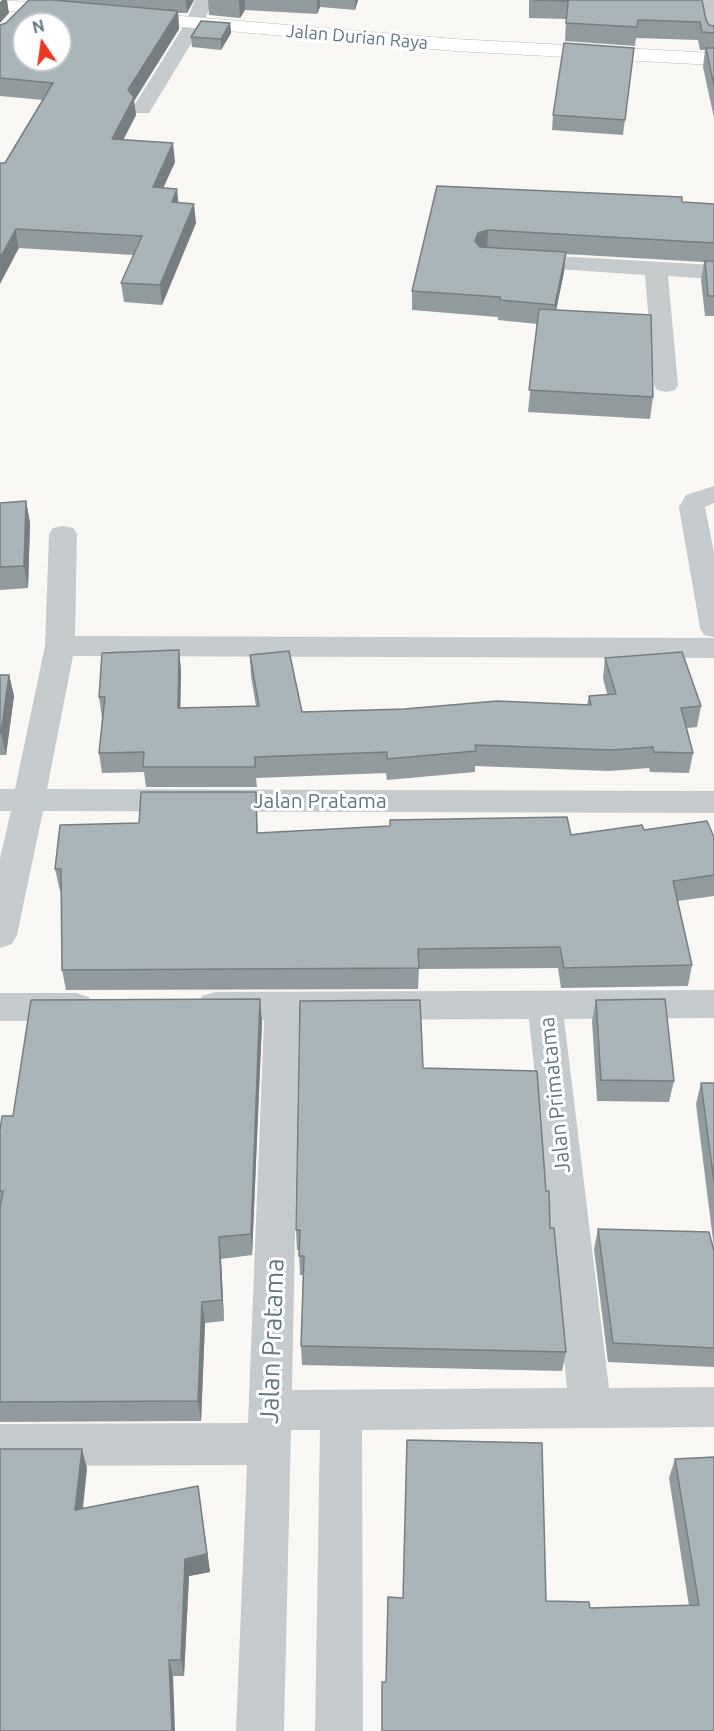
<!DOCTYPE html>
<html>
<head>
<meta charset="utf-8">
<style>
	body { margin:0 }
	#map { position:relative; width:714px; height:1731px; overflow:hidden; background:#f8f7f4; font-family:Ubuntu,sans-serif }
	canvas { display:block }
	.north { position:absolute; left:12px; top:12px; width:60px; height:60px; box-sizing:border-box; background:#fff; border:2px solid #c0c9cd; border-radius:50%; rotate:347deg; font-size:16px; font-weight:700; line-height:24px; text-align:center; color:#617781 }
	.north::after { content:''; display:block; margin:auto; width:21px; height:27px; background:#eb3621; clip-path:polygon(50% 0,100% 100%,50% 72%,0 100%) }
</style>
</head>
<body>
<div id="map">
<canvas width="714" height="1731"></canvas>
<div class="north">N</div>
</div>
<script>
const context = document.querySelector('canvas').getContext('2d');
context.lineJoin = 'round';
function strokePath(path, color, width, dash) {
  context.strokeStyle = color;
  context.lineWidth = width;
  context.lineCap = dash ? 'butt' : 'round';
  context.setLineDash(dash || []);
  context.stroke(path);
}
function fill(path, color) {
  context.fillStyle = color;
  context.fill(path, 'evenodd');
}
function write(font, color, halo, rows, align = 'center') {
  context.font = font + ' Ubuntu,sans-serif';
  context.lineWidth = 6;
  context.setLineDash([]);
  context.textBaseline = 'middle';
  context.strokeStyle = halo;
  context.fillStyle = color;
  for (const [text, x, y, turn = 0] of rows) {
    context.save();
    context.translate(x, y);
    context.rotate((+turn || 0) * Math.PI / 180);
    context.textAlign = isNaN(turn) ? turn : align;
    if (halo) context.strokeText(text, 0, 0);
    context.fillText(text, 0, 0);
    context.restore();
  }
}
const secondary = new Path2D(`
	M0,0L67,5L74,7L76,11L74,15L67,17L0,10Z
	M133,12L455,39L714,53V65L455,51L126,22L124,18L126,14Z`);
strokePath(secondary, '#b7bec1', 1);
fill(new Path2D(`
	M195,0H213L203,24L149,113H135L132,109L185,24Z
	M699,0H714V43L707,41L705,37Z
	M521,254L714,265V279L668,276L678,385L675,390L666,392L657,390L654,385L645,275L513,266L510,261L513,256Z
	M714,486V503L705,507L714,552V637L704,635L700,628L679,507L686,495Z
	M63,526L73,528L77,534L75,636L714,638V658L73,656L47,789L714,791V813L43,811L17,935L12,944L0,948V858L11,811H0V789H15L45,646L49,534L53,528Z
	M714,990V1018L564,1019L609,1388L714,1387V1427L362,1430L363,1731H315L320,1430H291L284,1731H236L247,1465L0,1466V1424L248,1423L264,1020H215L202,1016L197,1006L202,996L215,992ZM529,1019L567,1388L292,1390L299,1020Z
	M0,993H76L89,997L94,1007L89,1017L76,1021H0Z`), '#c5cacc');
fill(secondary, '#fff');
fill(new Path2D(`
	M29,0H194L187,13H178L179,29L134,101L136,115L123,140L175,162L163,188L178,203L196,223L162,305L124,302L121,283L134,255L19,248L5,163L43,100L0,96V25L6,23Z
	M208,0H358L355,10L320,7L317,14L245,10L240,18L209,15Z
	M529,0H702L706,20L709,25L714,26V118L703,67L705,50H700L698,40L636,38L635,46L565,41L566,19L529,18Z
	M230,23L231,33L221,50L192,47L191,37Z
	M634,48L623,135L552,130L553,115Z
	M437,186L714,204V316H705L701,280L704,262L565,254L564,272L556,310L653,397L650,419L528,412L537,324L498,320V317L412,310V291Z
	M26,501L30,523L28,588L0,590V503Z
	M179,650L181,671L180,708L256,706L251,676L250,655L302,712L587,705L589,696L607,694L603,678L605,658L701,706L697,727L687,728L693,753L689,773L650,772L649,768L609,771L475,766V772L387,780L386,773L256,778L257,787H146L144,772L102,773L99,753L102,718L99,697Z
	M0,675H9L14,696L6,755H0Z
	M257,814V833L571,835L644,830L714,837V896L678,901L692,965L688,986L561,988L558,968L419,969L418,989L66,990L62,970L61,891H60L55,869L139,823Z
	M596,1000L674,1081L669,1102L597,1101L592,1021Z
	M262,1022L252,1255L221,1259L224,1321L205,1323L201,1421L0,1422V1130L13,1116Z
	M423,1068L550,1228L566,1352L562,1371L302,1365L301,1346L303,1275H300L299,1250H297L296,1230Z
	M701,1083H714V1248L696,1104Z
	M598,1229L714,1251V1367L608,1362L594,1249Z
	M407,1440L546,1601L590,1608L689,1606L669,1478L675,1459L714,1457V1731L386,1682L403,1598Z
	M87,1468L83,1509L198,1486L210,1572L189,1576L184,1676H173L0,1731Z`), '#919b9e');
fill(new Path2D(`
	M2,0H7L9,13L0,23V2Z
	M186,0H194L187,13Z
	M239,0H245V10L240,18Z
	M317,0H320V7L317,14Z
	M355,0H358L355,10Z
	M178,11L179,29L134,101L136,115L114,158L112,139L128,90Z
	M230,23L231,33L221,50V39Z
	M173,143L175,162L155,206L153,187Z
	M177,189L179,208L172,202Z
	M194,204L196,223L162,305L160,285Z
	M16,229L19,248L0,284V258Z
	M488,230L487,250L477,253L475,241L478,233Z
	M566,252L564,272L553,325L555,305Z
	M26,501L30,523L28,588L24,566Z
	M179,650L181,671L180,728L178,708Z
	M9,675L14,696L6,755L1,733Z
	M256,792L257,814L258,855L257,833Z
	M260,999L262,1022L252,1255L251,1234Z
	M219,1237L221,1259L224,1321L222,1300Z
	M202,1302L205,1323L201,1421L198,1401Z
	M82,1449L87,1468L80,1529L75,1510Z
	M198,1486L210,1572L189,1576L184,1676L181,1660L185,1559Z
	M169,1660L173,1676L175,1731H172Z`), '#767e81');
const building = new Path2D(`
	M29,0H53L178,11L128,90L134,97L112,139L173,143L153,187L177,189L172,202L194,204L160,285L121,283L142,236L16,229L0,258V163H5L53,83L0,78V25L6,23ZM24,24H60V60H24Z
	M534,0H702L706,20L709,25L714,26V33L702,32L700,22L638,20L637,27L566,23L568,1Z
	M201,21L230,23L221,39L191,37Z
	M564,43L634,48L625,120L553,115Z
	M706,48H714V86Z
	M437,186L682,197V202L714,204V243L488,230L478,233L475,241L480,247L566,252L555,305L500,300V297L412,291Z
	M705,261H714V296H708Z
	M539,309L651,315L653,397L529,390Z
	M26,501L24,566L0,567V503Z
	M179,650L178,708L259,706L250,655L289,651L302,712L404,709L497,701L591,705L589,696L616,694L605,658L682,652L701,706L681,708L693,753L654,752L653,747L612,750L475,745L476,751L387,759V752L255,757V767H143L144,752L99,753L105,697H99L102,653Z
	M0,675H9L1,733H0Z
	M141,792H256L257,833L390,826V820L567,817L571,835L642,825L644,830L707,821L714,837V875L673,881L692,965L564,968L560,947L418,949L419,968L62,970L61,869H55L60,825L139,823Z
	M260,999L251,1234L219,1237L222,1300L202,1302L198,1401L0,1402V1208L3,1191H0V1130L2,1116H13L31,1000Z
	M665,999L674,1081L601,1080L596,1000Z
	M420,1000L423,1068L537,1071L546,1191H549L550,1228H554L566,1352L301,1346L304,1256H299L300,1230H296L300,1001Z
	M701,1083H714V1182Z
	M598,1229L709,1232L714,1251V1348L613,1343Z
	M407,1440L542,1443L546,1601L589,1602L590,1608L699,1605L675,1459L714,1457V1731H382V1682H386L388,1597L403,1598Z
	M0,1449H82L75,1510L198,1486L207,1554L185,1559L181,1660H169L172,1731H0Z`);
fill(building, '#a9b4b8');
strokePath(building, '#767e81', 1.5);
write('18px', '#617781', '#fff', [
	["Jalan Durian Raya",357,37,5]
]);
write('21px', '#617781', '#fff', [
	["Jalan Pratama",320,801],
	["Jalan Primatama",555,1095,-96]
]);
write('26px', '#617781', '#fff', [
	["Jalan Pratama",272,1341,-88]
]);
</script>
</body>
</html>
